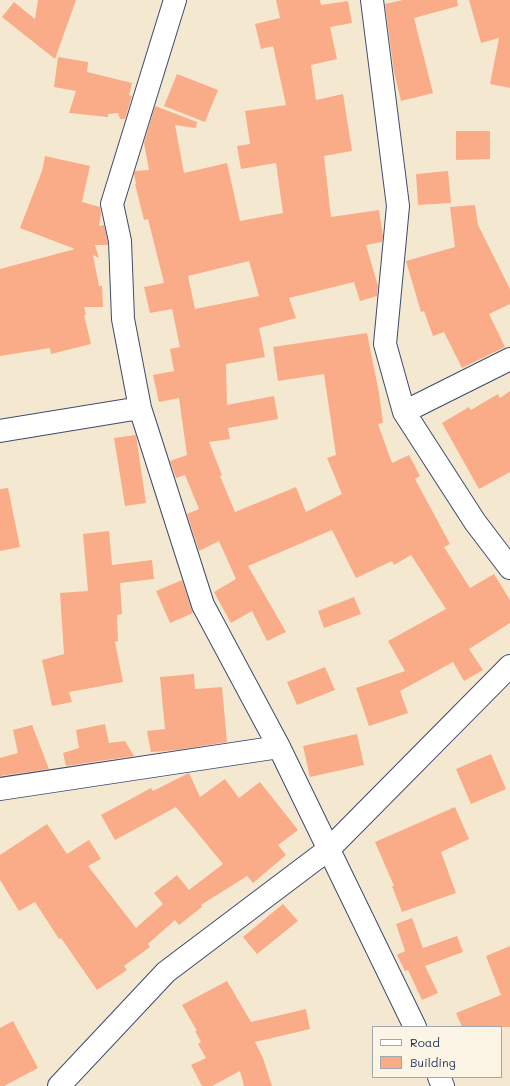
<!DOCTYPE html>
<html>
<head>
<meta charset="utf-8">
<style>
	body { margin:0 }
	#map { position:relative; width:510px; height:1086px; overflow:hidden; background:#f4e9d0; font-family:Mali,sans-serif }
	canvas { display:block }
	.legend { position:absolute; left:372px; top:1026px; width:130px; height:52px; box-sizing:border-box; background:#fcf5e5; border:1px solid #a2a6af; margin:0; padding:5px 7px; list-style:none; font-size:12px; color:#1b2f5e }
	.legend li { display:flex; align-items:center; gap:8px; height:20px }
	.legend b { width:20px; border:1px solid #a2a6af }
</style>
</head>
<body>
<div id="map">
<canvas width="510" height="1086"></canvas>
<ul class="legend">
<li><b style="height:5px;background:#fff"></b>Road</li>
<li><b style="height:11px;background:#faab88"></b>Building</li>
</ul>
</div>
<script>
const context = document.querySelector('canvas').getContext('2d');
context.lineJoin = 'round';
function fill(path, color) {
  context.fillStyle = color;
  context.fill(path, 'evenodd');
}
function strokePath(path, color, width, dash) {
  context.strokeStyle = color;
  context.lineWidth = width;
  context.lineCap = dash ? 'butt' : 'round';
  context.setLineDash(dash || []);
  context.stroke(path);
}
fill(new Path2D(`
	M38,0H76L55,59L2,17L14,2L35,19Z
	M276,0H320L321,5L348,1L352,23L330,27L337,59L311,65L316,100L343,94L352,151L324,156L331,217L379,210L383,236L382,242L366,245L378,286L377,296L360,301L354,282L289,298L296,318L259,328L265,357L226,364L227,405L274,396L278,419L228,428L230,439L209,442L222,475L220,476L235,512L296,487L306,512L342,494L327,458L336,455L324,374L278,381L273,347L367,333L379,393L383,423L378,424L392,463L409,455L420,476L415,479L450,544L444,547L470,588L494,574L510,600V623L469,649L483,670L464,681L453,662L400,691L408,713L369,726L356,688L405,671L388,641L446,609L411,555L394,565L392,561L356,578L332,530L248,566L286,632L267,641L252,611L231,623L214,592L236,579L219,541L199,551L187,514L199,509L185,475L176,478L170,461L187,455L179,398L159,402L153,375L174,371L170,349L180,347L172,309L150,313L144,287L164,283L148,219L144,220L135,184H136L134,174L135,171L149,170L144,143L155,106L197,122L196,128L175,125L184,173L227,163L240,221L283,213L276,163L241,169L237,146L250,144L245,111L286,105L273,46L261,49L255,24L280,18ZM249,261L259,296L195,309L188,276Z
	M403,0H457L458,6L414,18L433,93L401,101L394,72L385,4Z
	M469,0H510V88L490,84L499,38L481,43Z
	M58,57L88,62L87,72L132,83L129,95L132,96L125,119H120L118,113L108,114V117L69,113L76,91L54,87Z
	M177,74L218,90L205,122L164,106Z
	M456,131H490V159L456,160Z
	M45,156L90,166L82,202L100,207L101,214L99,226L104,225L108,243V245H95L99,258L93,255L99,286H102L103,307H84L86,315H84L91,344L51,354L50,348L0,356V269L75,249L20,228L42,171Z
	M448,171L451,203L418,205L416,174Z
	M475,205L478,225L510,289V304L489,314L505,347L462,368L444,332L433,336L424,311L421,312L406,261L455,247L450,207Z
	M510,391V472L479,489L442,423L469,407L471,410L498,394L500,398Z
	M136,435L146,503L125,506L114,438Z
	M8,488L20,547L0,551V489Z
	M109,531L112,565L152,560L154,579L120,583L122,614L117,615L118,641L115,642L123,682L69,692L72,702L52,706L42,660L64,654L60,593L88,591L83,534Z
	M182,580L193,613L170,623L156,591Z
	M354,597L361,614L324,628L318,611Z
	M325,667L335,690L297,705L287,682Z
	M194,674L195,689L222,687L227,742L178,750L151,752L147,731L165,729L160,677Z
	M105,724L109,743L125,741L134,756L66,766L63,753L79,748L76,730Z
	M32,725L49,769L0,776V758L18,753L13,730Z
	M357,734L364,765L310,777L303,746Z
	M491,754L506,789L471,804L456,769Z
	M189,773L200,797L225,779L239,798L260,782L298,830L278,845L286,855L253,883L247,876L201,905L202,907L179,925L175,920L148,944L150,947L124,966L127,970L97,990L61,938L59,939L35,902L19,911L0,880V855L47,824L67,854L89,840L101,859L88,866L136,928L163,904L154,893L177,875L189,890L223,864L176,807L115,840L101,815L151,788L153,791Z
	M455,807L469,839L441,852L456,893L402,912L392,886H394L375,842Z
	M283,904L298,921L257,954L243,937Z
	M412,918L423,948L457,936L463,952L425,966L438,993L422,1000L408,970L405,971L397,955L405,951L396,924Z
	M510,946V1027H462L456,1013L501,995L486,956Z
	M227,981L251,1022L306,1009L310,1029L255,1042L263,1058L272,1086H244L240,1071L212,1086H202L191,1065L206,1058L198,1044L201,1042L195,1031H197L182,1005Z
	M13,1021L38,1068L4,1086H0V1028Z`), '#faab88');
const minor = new Path2D(`
	M175,0L112,204L120,241L123,319L140,408L203,605L279,747L415,1027
	M372,0L398,206L385,344L404,412L475,522L510,568
	M404,412L510,359
	M0,431L140,408
	M0,789L279,747
	M439,1077L443,1086
	M59,1086L166,972L329,849L510,666`);
strokePath(minor, '#3c4b6f', 24);
strokePath(minor, '#fff', 22);
</script>
</body>
</html>
